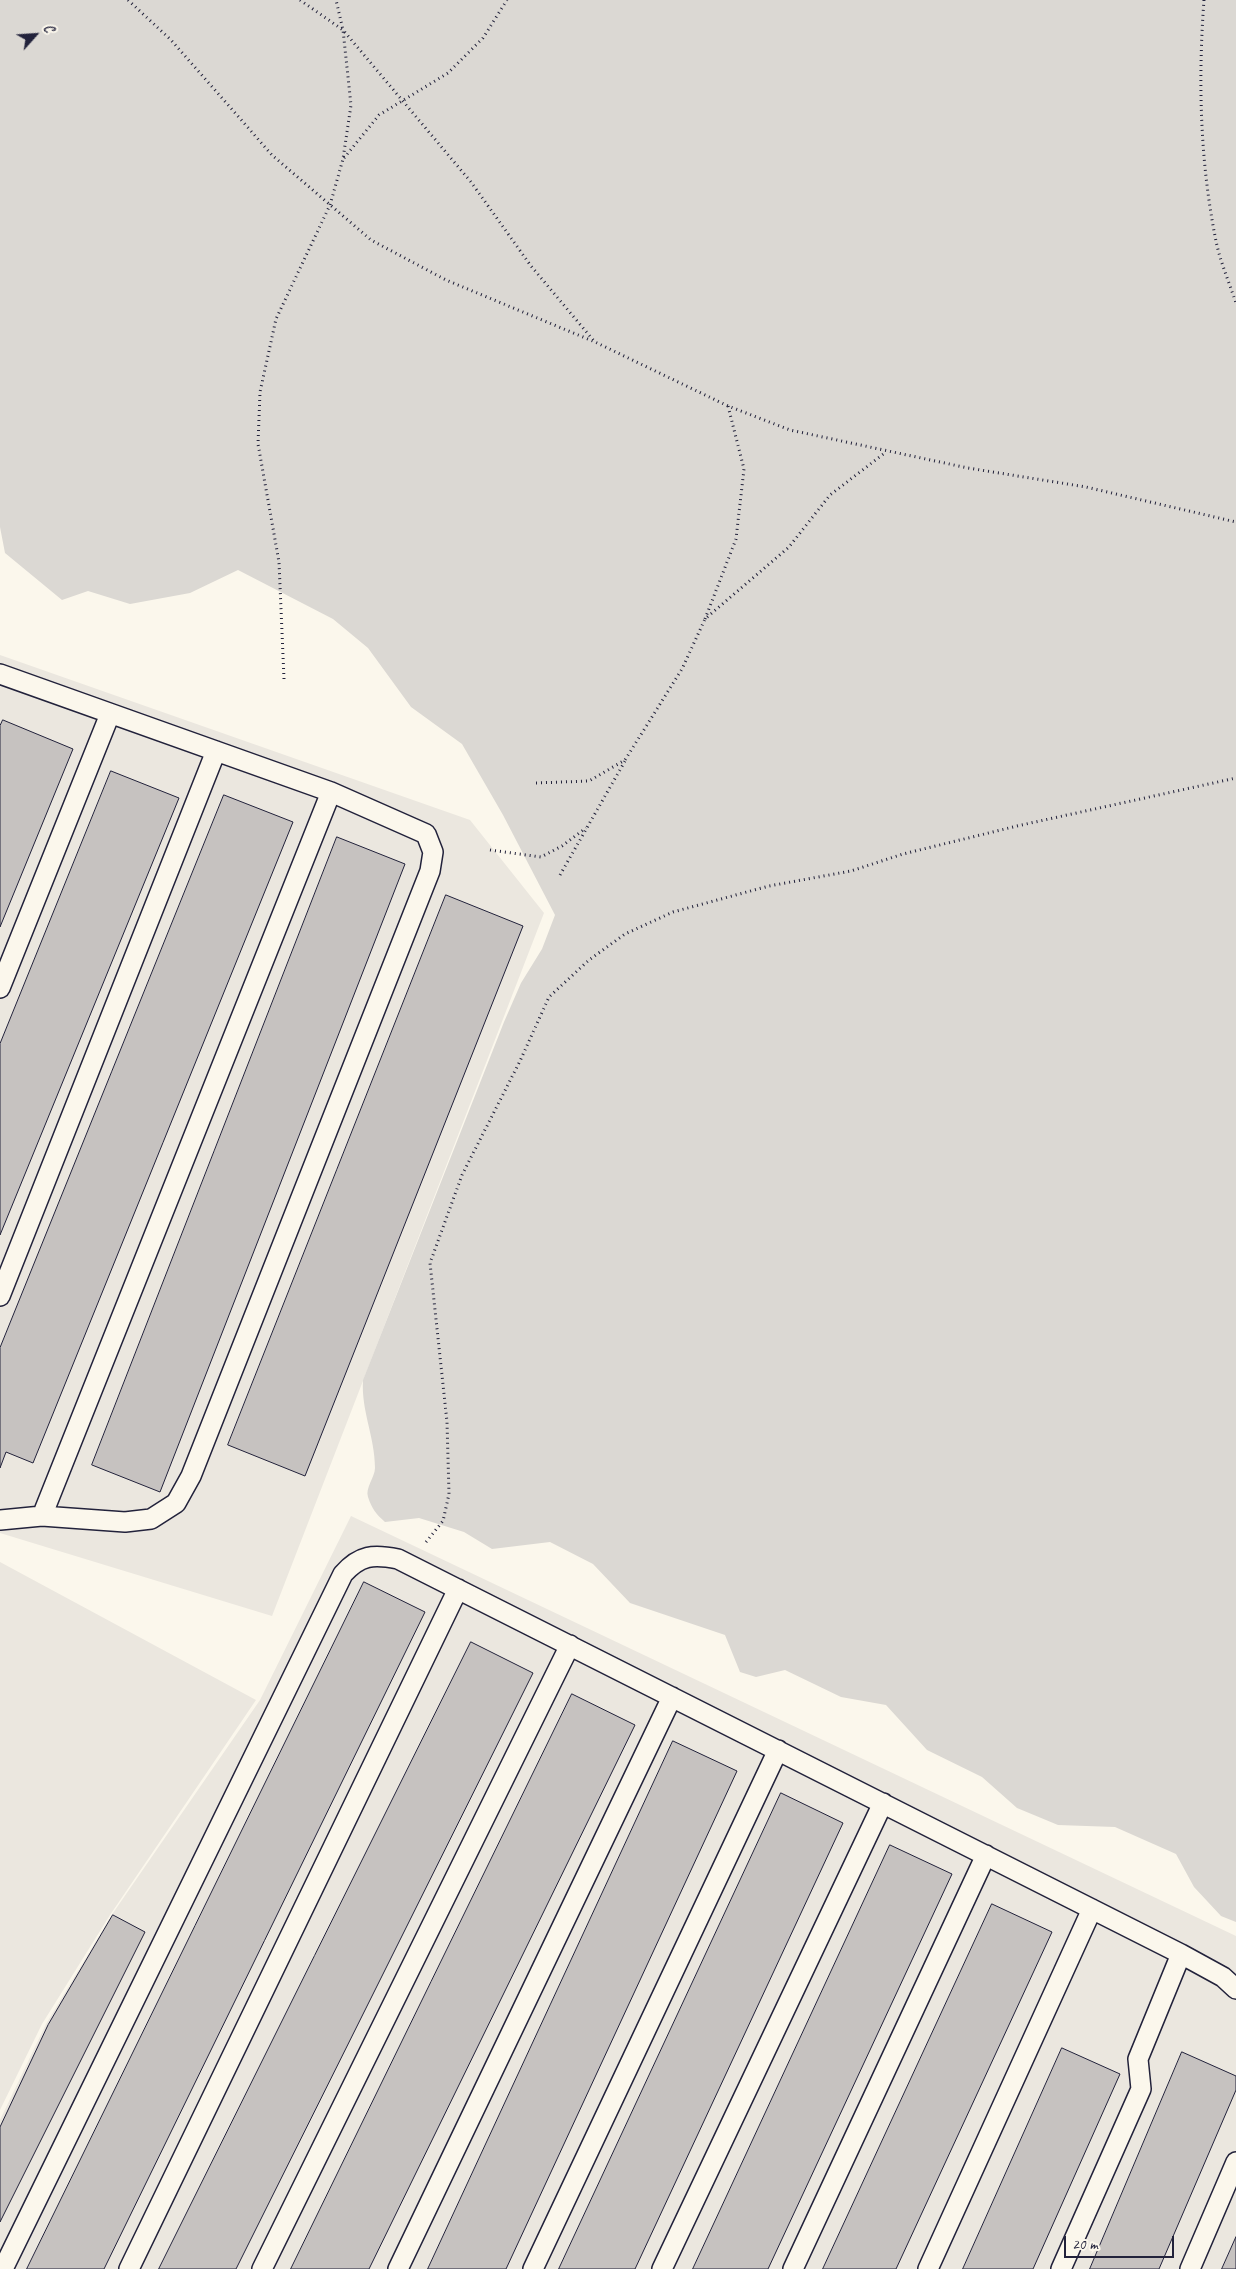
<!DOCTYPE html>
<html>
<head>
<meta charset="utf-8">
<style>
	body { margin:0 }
	#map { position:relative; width:1236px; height:2269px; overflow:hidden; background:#fbf7ec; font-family:Caveat,sans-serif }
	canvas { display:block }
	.north { position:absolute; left:10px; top:10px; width:50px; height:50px; -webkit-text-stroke:4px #fbf7ec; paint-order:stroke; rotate:64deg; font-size:14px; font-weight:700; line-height:20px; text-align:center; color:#22223b }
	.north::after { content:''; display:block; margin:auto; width:18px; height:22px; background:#22223b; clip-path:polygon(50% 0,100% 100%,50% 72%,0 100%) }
	.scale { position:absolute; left:1064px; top:2236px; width:110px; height:22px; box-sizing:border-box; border:2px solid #22223b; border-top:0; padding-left:6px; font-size:15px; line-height:18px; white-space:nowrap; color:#22223b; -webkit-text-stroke:4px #fbf7ec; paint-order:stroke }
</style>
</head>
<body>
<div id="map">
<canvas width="1236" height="2269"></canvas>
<div class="north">С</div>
<div class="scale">20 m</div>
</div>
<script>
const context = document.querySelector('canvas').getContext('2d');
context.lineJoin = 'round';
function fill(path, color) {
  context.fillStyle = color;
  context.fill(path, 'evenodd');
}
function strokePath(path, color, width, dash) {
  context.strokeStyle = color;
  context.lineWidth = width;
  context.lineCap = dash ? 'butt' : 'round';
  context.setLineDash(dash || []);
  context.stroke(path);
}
fill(new Path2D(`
	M0,655L470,820L544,913L272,1616L0,1533Z
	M351,1516L1236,1936V2269H0V2120L46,2024L113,1913L260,1700Z
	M0,1562L256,1700L110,1915L42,2024L0,2110Z`), '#ebe7df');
fill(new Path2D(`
	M0,0H1236V1922L1221,1916L1194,1887L1176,1854L1115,1827L1058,1825L1017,1808L982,1777L927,1750L886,1705L841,1697L785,1670L756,1677L740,1672L725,1635L630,1603L593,1564L550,1542L492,1549L464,1532L419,1518L385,1522C376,1514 372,1509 368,1497C365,1488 375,1477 375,1468C375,1437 361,1411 363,1380L504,1022L521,983L542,949L555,915L503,815L462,744L411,707L368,648L333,619L238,570L190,593L130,604L88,591L62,600L5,553L0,527Z`), '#dbd8d3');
const building = new Path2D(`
	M3,720L73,749L0,927V726Z
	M111,771L179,798L0,1235V1044Z
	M224,795L293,822L33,1463L6,1452L0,1468V1348Z
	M337,837L405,864L160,1492L92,1465Z
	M446,895L523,926L305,1476L228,1445Z
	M364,1582L425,1612L104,2269H27Z
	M471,1642L533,1673L236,2269H159Z
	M572,1694L635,1725L369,2269H291Z
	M673,1741L737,1771L506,2269H428Z
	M781,1793L843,1823L635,2269H559Z
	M890,1845L952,1874L768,2269H693Z
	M992,1904L1052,1932L896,2269H823Z
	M113,1915L145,1932L0,2222V2127L48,2025Z
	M1062,2048L1120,2074L1033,2269H963Z
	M1182,2052L1236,2076V2090L1159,2269H1090Z
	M1236,2237V2269H1222Z`);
fill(building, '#c6c2c0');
strokePath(building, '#22223b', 1);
const service = new Path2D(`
	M0,674L331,792L426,834L433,852L430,871L191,1476L176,1503L151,1519L125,1522L42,1516L0,1520
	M0,988L110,714
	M0,1296L216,751
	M42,1516L331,792
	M3,2269L343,1574C360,1555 373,1554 398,1559L1181,1954L1223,1977L1236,1989
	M129,2269L458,1589
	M262,2269L570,1645
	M398,2269L672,1697
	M533,2269L778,1750
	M662,2269L883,1803
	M793,2269L986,1855
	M928,2269L1092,1909
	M1061,2269L1141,2089L1138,2059L1181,1954
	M1190,2269L1236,2162`);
strokePath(service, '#22223b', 22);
strokePath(new Path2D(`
	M128,0L171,40L272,155L371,240L446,280L595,342L728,406L790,430L968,468L1086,487L1236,522
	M300,0L343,30L471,182L531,266L594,341
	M1204,0C1198,80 1200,162 1216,241C1220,261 1229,282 1236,303
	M344,158L379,115L448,73L483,38L507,0
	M705,619L736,539L744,469L728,406
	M284,679L279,562L258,444L260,392L276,319L330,205L343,159L351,105L343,30L336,0
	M536,783L589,781L625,760L682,669L705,619L789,547L830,495L886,452
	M490,850L541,857L562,846L586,828
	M560,875L625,761
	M426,1542L443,1521L449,1494L447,1422L430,1263L462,1175L520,1061L549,997L589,960L625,934L673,912L769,886L851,871L903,854L1017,826L1236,778`), '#22223b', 3, [1, 4]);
strokePath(service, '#fbf7ec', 19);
</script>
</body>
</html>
